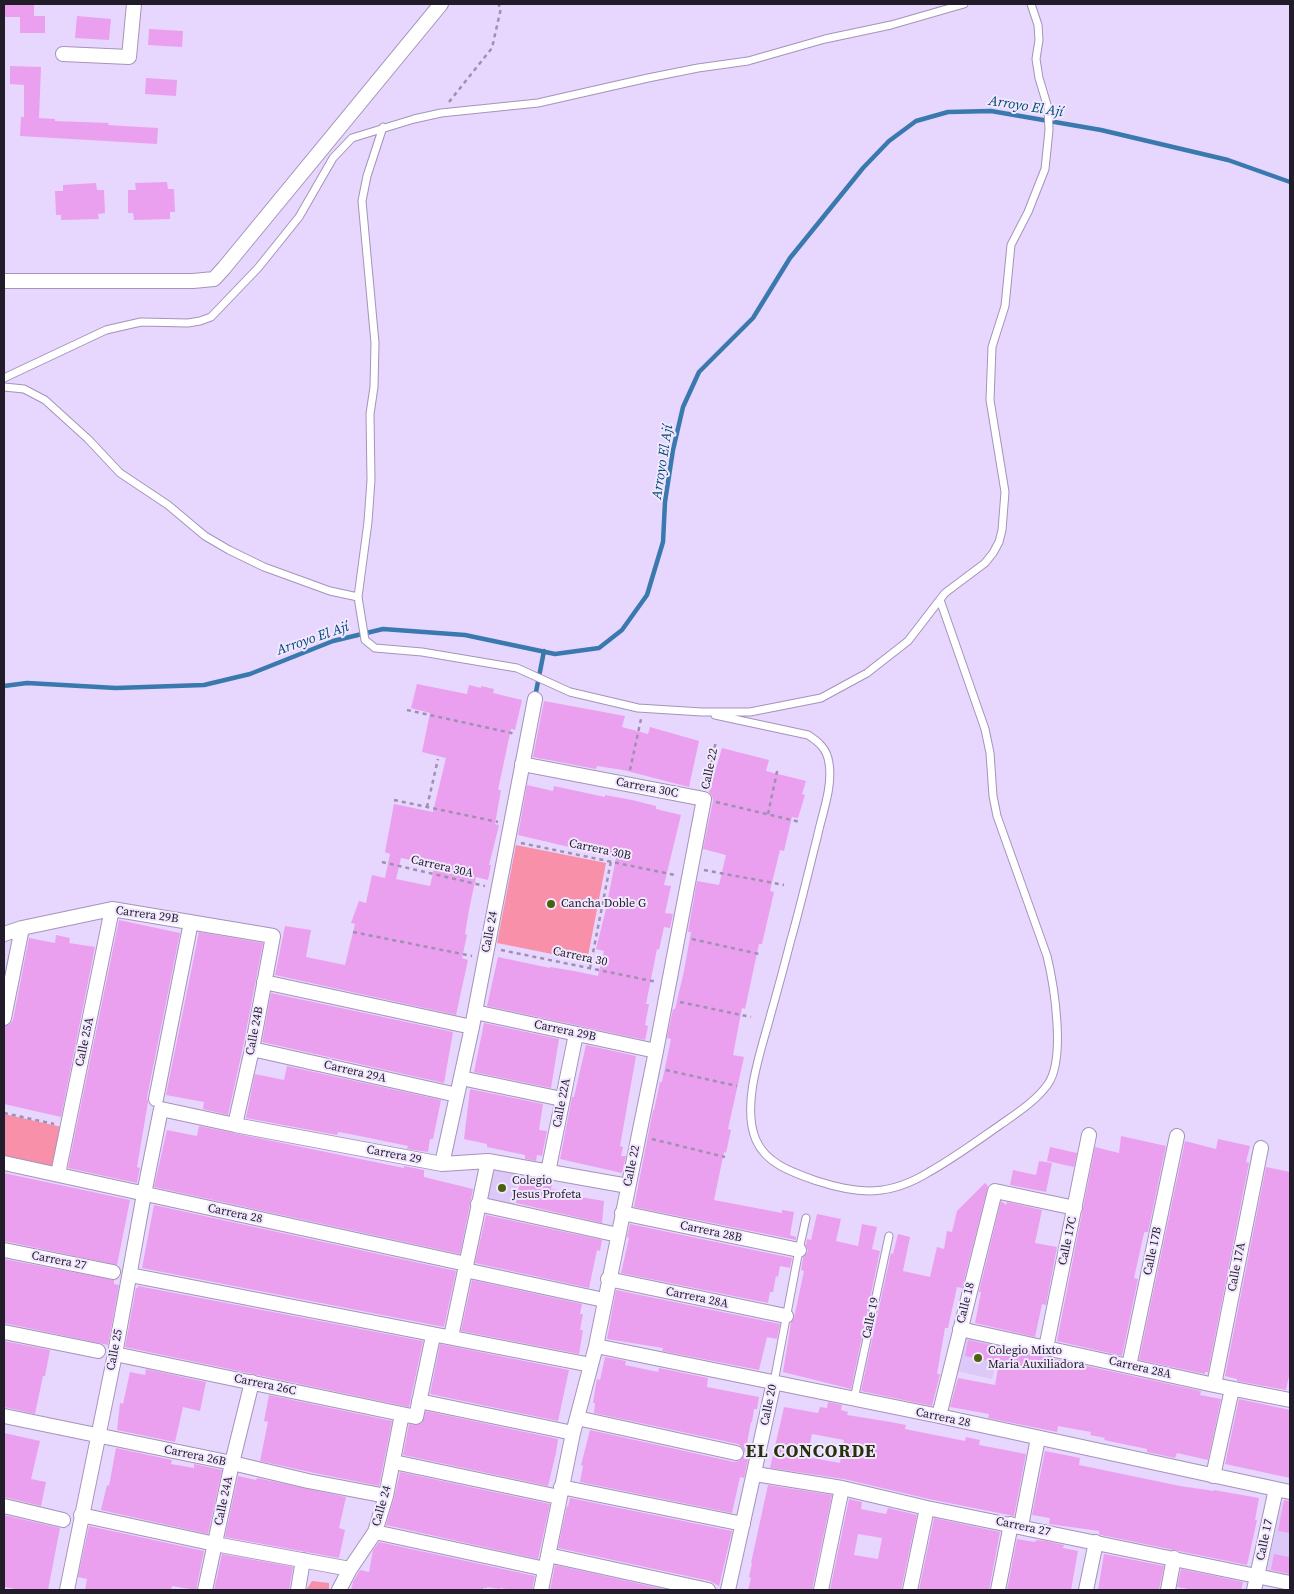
<!DOCTYPE html>
<html>
<head>
<meta charset="utf-8">
<style>
	body { margin:0 }
	#map { position:relative; width:1294px; height:1594px; overflow:hidden; background:#e7d6fe; font-family:"Source Serif 4",serif }
	canvas { display:block }
	.frame { position:absolute; inset:0; border:5px solid #221c2a; pointer-events:none }
</style>
</head>
<body>
<div id="map">
<canvas width="1294" height="1594"></canvas>
<div class="frame"></div>
</div>
<script>
const context = document.querySelector('canvas').getContext('2d');
context.lineJoin = 'round';
function fill(path, color) {
  context.fillStyle = color;
  context.fill(path, 'evenodd');
}
function strokePath(path, color, width, dash) {
  context.strokeStyle = color;
  context.lineWidth = width;
  context.lineCap = dash ? 'butt' : 'round';
  context.setLineDash(dash || []);
  context.stroke(path);
}
function write(font, color, halo, rows, align = 'center') {
  context.font = font + ' "Source Serif 4",serif';
  context.lineWidth = 4;
  context.setLineDash([]);
  context.textBaseline = 'middle';
  context.strokeStyle = halo;
  context.fillStyle = color;
  for (const [text, x, y, turn = 0] of rows) {
    context.save();
    context.translate(x, y);
    context.rotate((+turn || 0) * Math.PI / 180);
    context.textAlign = isNaN(turn) ? turn : align;
    if (halo) context.strokeText(text, 0, 0);
    context.fillText(text, 0, 0);
    context.restore();
  }
}
fill(new Path2D(`
	M491,1168L519,1174L514,1207L484,1202Z
	M964,1336L1000,1344L992,1379L957,1371Z
	M1282,1502L1290,1503V1578L1266,1573Z`), '#dcc9f7');
fill(new Path2D(`
	M516,845L606,863L587,961L497,943Z
	M4,1114L62,1127L53,1171L4,1159Z
	M312,1581L329,1583V1590H306Z`), '#f890aa');
strokePath(new Path2D(`
	M4,686L27,683L116,688L204,685L250,674L333,641L383,629L465,635L555,654L599,648L622,630L647,595L663,542L665,502L673,450L683,407L699,372L753,318L790,258L863,168L889,141L916,121L948,112L991,111L1101,130L1228,160L1290,182
	M535,697L544,651`), '#3a79ad', 4.5);
fill(new Path2D(`
	M4,4H34V16H45V33H20V17H4Z
	M77,16L111,19L109,40L75,38Z
	M149,29L183,31L182,47L148,45Z
	M10,66L41,67L39,118L55,119V121L109,123L108,125L158,128L157,144L20,136L21,117H24V85L10,84Z
	M146,78L177,80L176,96L145,94Z
	M167,182L168,189H174L175,212H170V219L134,220L133,213H128V190H136L135,183Z
	M96,183L97,190H104L105,213L98,214L99,219L61,220V215H56L55,191H63V185Z
	M417,684L467,694L469,685L481,688V686L494,689L493,693L522,700L515,730L511,729L498,790H501L495,824L499,825L489,865H491L488,880L476,877L469,910L465,934L467,935L462,958L468,960L456,1015L275,975L285,926L311,930L306,957L345,965L355,924L351,923L359,901L366,903L372,875L385,878L390,854L385,852L394,804L433,812L446,758L422,752L430,713L411,708ZM401,858L435,865L430,886L396,879Z
	M544,701L625,716L622,727L648,734L650,727L699,741L689,787L623,770L597,766L596,769L533,757Z
	M722,748L769,760L766,771L806,781L802,794L805,795L798,818L792,817L784,851L780,850L770,891L774,892L762,944H759L745,1009L742,1008L733,1055L744,1057L728,1129L731,1130L726,1153L724,1152L714,1200L782,1213V1210L794,1212L790,1235L796,1237V1240L634,1207L653,1110H654L660,1082H662L671,1039L667,1038L673,1009H675L684,971L691,932H688L697,881L719,885L726,855L703,849L713,801L712,796L709,792Z
	M527,785L553,791L554,786L605,797V795L632,800L656,806V809L681,815L664,885L671,886L665,913L673,914L670,928L664,927L659,950L657,949L646,1004H649L645,1025L648,1026L645,1040L487,1006L498,957L550,968V967L574,971L598,976L604,951L596,949L605,913L616,858L518,835Z
	M119,920L180,933L147,1097L148,1102L137,1167L140,1168L137,1183L68,1168Z
	M199,932L263,943L243,1047L228,1115L203,1109L204,1102L166,1095Z
	M56,935L70,938L69,943L95,947L61,1117L4,1104V1033L5,1026L10,1024L13,1020L29,938L55,943Z
	M271,993L453,1032L444,1083L262,1042Z
	M484,1023L559,1039L551,1088L474,1072Z
	M586,1045L636,1056L620,1146L623,1147L621,1156H626L622,1173L560,1159L572,1097H574Z
	M287,1066L441,1100L433,1139H430L428,1152L407,1149L408,1146L350,1134L338,1132L337,1135L246,1118L255,1074L284,1080Z
	M470,1089L543,1104L539,1130L547,1131L542,1156L537,1155L536,1161L525,1159V1155L487,1147V1144L464,1139Z
	M199,1126L404,1168V1166L424,1170V1177L473,1189L460,1254L154,1187L167,1130L197,1136Z
	M1121,1136L1166,1146L1148,1232H1145L1144,1233L1134,1278L1138,1279L1122,1356L1057,1341L1095,1147L1119,1153Z
	M1218,1139L1250,1146L1246,1162L1249,1163L1208,1372H1205V1374L1139,1360L1185,1141L1216,1149Z
	M1050,1147L1077,1153L1074,1167L1047,1161Z
	M1039,1161L1052,1163L1046,1192L1010,1185L1013,1170L1036,1175Z
	M1266,1167L1290,1172V1371L1286,1390L1237,1381V1379L1225,1376Z
	M4,1173L130,1200L117,1265L4,1241Z
	M521,1176L553,1181L551,1189L580,1194V1197L604,1201L602,1223L516,1203Z
	M985,1183L988,1186L962,1288L957,1287L948,1328H945L937,1374H940L932,1406L861,1391L891,1253L893,1254L898,1234L910,1237L903,1271L930,1277L937,1247L944,1249L947,1231L952,1232L957,1211Z
	M1001,1201L1006,1205L1007,1202L1042,1210L1035,1243L1057,1247L1046,1305L1042,1304L1035,1337L975,1323L981,1292H979Z
	M154,1205L456,1271L444,1327L142,1268Z
	M817,1214L841,1219L836,1241L858,1246L862,1224L877,1227L872,1249L880,1251L851,1389L783,1372L791,1323L794,1318L804,1271L801,1270L803,1258L808,1251L806,1245L807,1239L811,1240Z
	M486,1215L602,1240L600,1251L597,1250L589,1288L475,1263Z
	M630,1224L792,1258L790,1268L780,1266L778,1277L776,1276L773,1292H770L768,1303L621,1273L629,1238L627,1237Z
	M4,1259L114,1280V1284L119,1285L108,1345L4,1323Z
	M472,1280L582,1304L580,1314H583L580,1330H583L579,1354L461,1331Z
	M138,1286L423,1341L409,1407L125,1347L136,1288H138Z
	M616,1290L780,1324L777,1339L767,1337L759,1370L662,1351L663,1348L607,1339Z
	M968,1340L1201,1391L1200,1395L1221,1399L1208,1460L1177,1453L1175,1458L1147,1452V1449L1104,1440L1105,1438L1090,1435L1091,1432L1058,1426L1057,1432L988,1418L989,1414L950,1407L958,1378L995,1385L999,1363L965,1356Z
	M4,1341L50,1350L45,1376H43L35,1414L4,1407Z
	M440,1344L569,1370L558,1421L430,1394Z
	M605,1357L626,1361L625,1365L658,1372L659,1368L708,1378L707,1387L759,1397L757,1409H754L752,1422H751L745,1453L742,1447L738,1444L594,1413L595,1403H593L595,1390L597,1379L600,1380Z
	M146,1369L206,1382L200,1411L183,1407L175,1442L117,1430L120,1403L123,1404L130,1372L145,1375Z
	M269,1395L392,1421L379,1486L310,1472L260,1461L268,1422L264,1421Z
	M1239,1399L1290,1410V1478L1225,1464Z
	M828,1402L842,1405L841,1410L848,1412L847,1415L891,1422L906,1425L905,1429L965,1441L966,1437L980,1440L979,1445L1026,1454L1014,1516L929,1499L844,1479L770,1468L784,1407L818,1413L820,1407L827,1408ZM812,1434L844,1440L840,1463L807,1457Z
	M426,1411L558,1439L556,1453L548,1486L403,1455L409,1424L418,1425L422,1423Z
	M590,1430L734,1462L739,1461L744,1456V1458L748,1459L746,1469L744,1478L740,1477L732,1513L580,1482L583,1466L581,1465Z
	M4,1433L40,1441L31,1479L46,1482L41,1506L4,1497Z
	M116,1448L172,1460L171,1464L194,1468V1464L222,1470L208,1534L101,1510L107,1485L109,1486Z
	M1045,1451L1080,1458L1079,1465L1180,1486L1214,1491V1490L1259,1498L1255,1520H1257L1247,1565L1101,1535L1099,1534V1531L1049,1524L1050,1518L1032,1515Z
	M400,1472L550,1504L538,1559L386,1525L394,1498Z
	M238,1476L256,1480L257,1478L346,1497L339,1528L345,1530L339,1558L225,1537Z
	M768,1485L832,1495L812,1590H748L751,1578L749,1577L752,1563H751Z
	M570,1498L732,1531L719,1586L710,1581L558,1548L567,1506L568,1507Z
	M849,1499L862,1502L861,1509L886,1514L888,1508L917,1515L901,1590H830ZM858,1534L882,1538L878,1559L854,1555Z
	M1284,1500L1290,1501V1533L1278,1531Z
	M4,1515L60,1528L48,1590H22L4,1587Z
	M934,1518L1000,1532L989,1590H919Z
	M89,1526L204,1551L196,1590L172,1586L171,1590H85L87,1579L78,1577Z
	M1017,1539L1035,1542L1036,1540L1046,1541L1064,1545L1063,1548L1078,1551L1071,1590H1007Z
	M379,1542L535,1576L532,1590H513L500,1588V1589L487,1587V1588H483V1590H351L353,1582L360,1570L369,1572L373,1550Z
	M222,1554L293,1567L289,1590H214Z
	M1104,1554L1164,1566L1159,1590H1098Z
	M1274,1554L1290,1557V1574L1271,1570Z
	M555,1565L668,1590H550Z
	M1181,1569L1243,1582L1241,1590H1194L1177,1587Z`), '#eaa0ef');
const lane = new Path2D(`
	M383,127L367,176L362,201L375,343L374,387L370,414L371,480L368,522L358,597L365,640L375,648L422,652L517,668L570,692L638,708L702,712H750L821,698L867,673L908,641L945,593L985,563L993,553L999,542L1002,530L1005,492L990,400L992,347L1005,306L1011,245L1028,212L1045,169L1049,130L1048,108L1039,78L1036,59L1039,40L1038,25L1031,4
	M4,378L106,330L141,322L188,323L200,321L211,317L258,268L299,217L333,158L352,138L414,119L441,113L538,103L648,78L698,68L748,61L825,39L891,25L964,4
	M4,387L24,389L45,400L88,439L120,473L168,505L205,536L229,550L264,567L330,591L358,597
	M715,715L808,735C819,742 827,749 829,763C833,787 822,814 817,838C808,873 800,908 790,943C784,967 777,992 770,1017C761,1051 741,1105 756,1140C766,1164 794,1173 817,1181C860,1195 890,1196 929,1172C954,1158 977,1141 1000,1125C1017,1113 1036,1101 1048,1084C1066,1058 1054,985 1047,956L997,816L993,796L990,753L985,729L940,600
	M774,1382L799,1250L806,1218
	M854,1399L889,1236`);
const street = new Path2D(`
	M63,54L129,57L134,4
	M4,281H193L214,279L224,268L441,4
	M522,764L704,799L656,1051L596,1346L573,1433L541,1590
	M4,934L22,928L112,909L273,936L252,1049L235,1125
	M264,982L472,1027
	M475,1012L656,1051
	M4,1018L22,928
	M252,1049L457,1095
	M461,1078L562,1099
	M156,1099L191,922
	M4,1163L466,1264
	M442,1164L472,1027L535,699
	M548,1172L576,1034
	M58,1174L112,909
	M478,1204L618,1235
	M622,1213L799,1250
	M4,1250L113,1272
	M465,1270L604,1300
	M130,1275L591,1365
	M608,1279L786,1316
	M960,1329L1214,1385L1290,1400
	M4,1332L98,1351
	M451,1337L488,1161
	M596,1346L939,1416L1290,1492
	M1046,1348L1089,1135
	M115,1354L416,1417L433,1336
	M1129,1366L1177,1136
	M1214,1385L1261,1148
	M419,1401L573,1433
	M4,1416L232,1463L308,1481L386,1496
	M939,1416L995,1191L1075,1208
	M577,1418L736,1453
	M394,1462L559,1497
	M755,1474L842,1488L927,1508L1290,1583
	M1213,1476L1232,1389
	M561,1487L743,1524
	M4,1506L63,1520
	M81,1515L215,1544L350,1569
	M1021,1526L1038,1438
	M375,1532L545,1569
	M548,1555L708,1590
	M67,1590L115,1354L144,1194L161,1109L235,1125L442,1164L488,1161L628,1186
	M205,1590L232,1463L252,1382
	M298,1590L303,1560
	M339,1590L350,1569L375,1532L386,1496L402,1414
	M728,1590L774,1382
	M821,1590L842,1488
	M910,1590L927,1508
	M998,1590L1011,1524
	M1086,1590L1096,1542
	M1168,1590L1174,1558
	M1254,1590L1276,1489`);
strokePath(lane, '#a494b9', 9);
strokePath(street, '#a494b9', 16);
strokePath(new Path2D(`
	M449,102L492,48L501,8L498,4
	M407,710L516,734
	M630,770L641,719
	M706,787L716,741
	M394,800L498,822
	M716,802L800,822
	M427,807L438,759
	M768,814L778,767
	M521,843L675,875
	M382,862L485,886
	M704,870L784,885
	M353,932L472,956
	M692,939L759,954
	M501,950L657,982
	M590,968L611,861
	M680,1002L751,1017
	M666,1070L737,1086
	M4,1113L54,1124
	M652,1139L725,1157`), '#9d91af', 2.5, [4, 4]);
strokePath(lane, '#fff', 7);
strokePath(street, '#fff', 14);
for (const [x, y, r, color] of [
	[551,904,5,"#4b610c"],
	[502,1188,5,"#4b610c"],
	[978,1358,5,"#4b610c"]
]) {
  const dot = new Path2D();
  dot.arc(x, y, r, 0, 2 * Math.PI);
  context.fillStyle = color;
  context.fill(dot);
  strokePath(dot, '#f1e7ff', 2);
}
write('12px', '#221c2a', '#f1e7ff', [
	["Calle 22",710,769,-78],
	["Carrera 30C",647,788,11],
	["Carrera 30B",600,850,12],
	["Carrera 30A",442,867,13],
	["Carrera 29B",147,915,8],
	["Calle 24",490,932,-79],
	["Carrera 30",580,957,12],
	["Calle 24B",255,1031,-79],
	["Carrera 29B",565,1031,12],
	["Calle 25A",85,1042,-78],
	["Carrera 29A",355,1072,13],
	["Calle 22A",562,1103,-79],
	["Carrera 29",394,1155,11],
	["Calle 22",632,1166,-78],
	["Carrera 28",235,1214,12],
	["Carrera 28B",711,1232,12],
	["Calle 17C",1068,1241,-78],
	["Calle 17B",1153,1251,-78],
	["Carrera 27",59,1261,11],
	["Calle 17A",1237,1267,-79],
	["Carrera 28A",697,1298,12],
	["Calle 18",966,1303,-76],
	["Calle 19",871,1318,-78],
	["Calle 25",115,1350,-79],
	["Carrera 28A",1140,1368,13],
	["Carrera 26C",265,1385,12],
	["Calle 20",769,1405,-78],
	["Carrera 28",943,1418,12],
	["Carrera 26B",195,1456,12],
	["Calle 24A",224,1501,-78],
	["Calle 24",382,1506,-74],
	["Carrera 27",1023,1527,12],
	["Calle 17",1265,1540,-78]
]);
write('12px', '#221c2a', '#f1e7ff', [
	["Cancha Doble G",561,904],
	["Colegio",512,1181],
	["Jesus Profeta",512,1195],
	["Colegio Mixto",988,1351],
	["Maria Auxiliadora",988,1365]
], 'left');
write('italic 14px', '#004a77', '#f1e7ff', [
	["Arroyo El Ají",1026,107,9],
	["Arroyo El Ají",663,462,-81],
	["Arroyo El Ají",313,639,-19]
]);
context.letterSpacing = '1px';
write('bold 18px', '#26310c', '#f1e7ff', [
	["EL CONCORDE",811,1452]
]);
context.letterSpacing = '0px';
</script>
</body>
</html>
